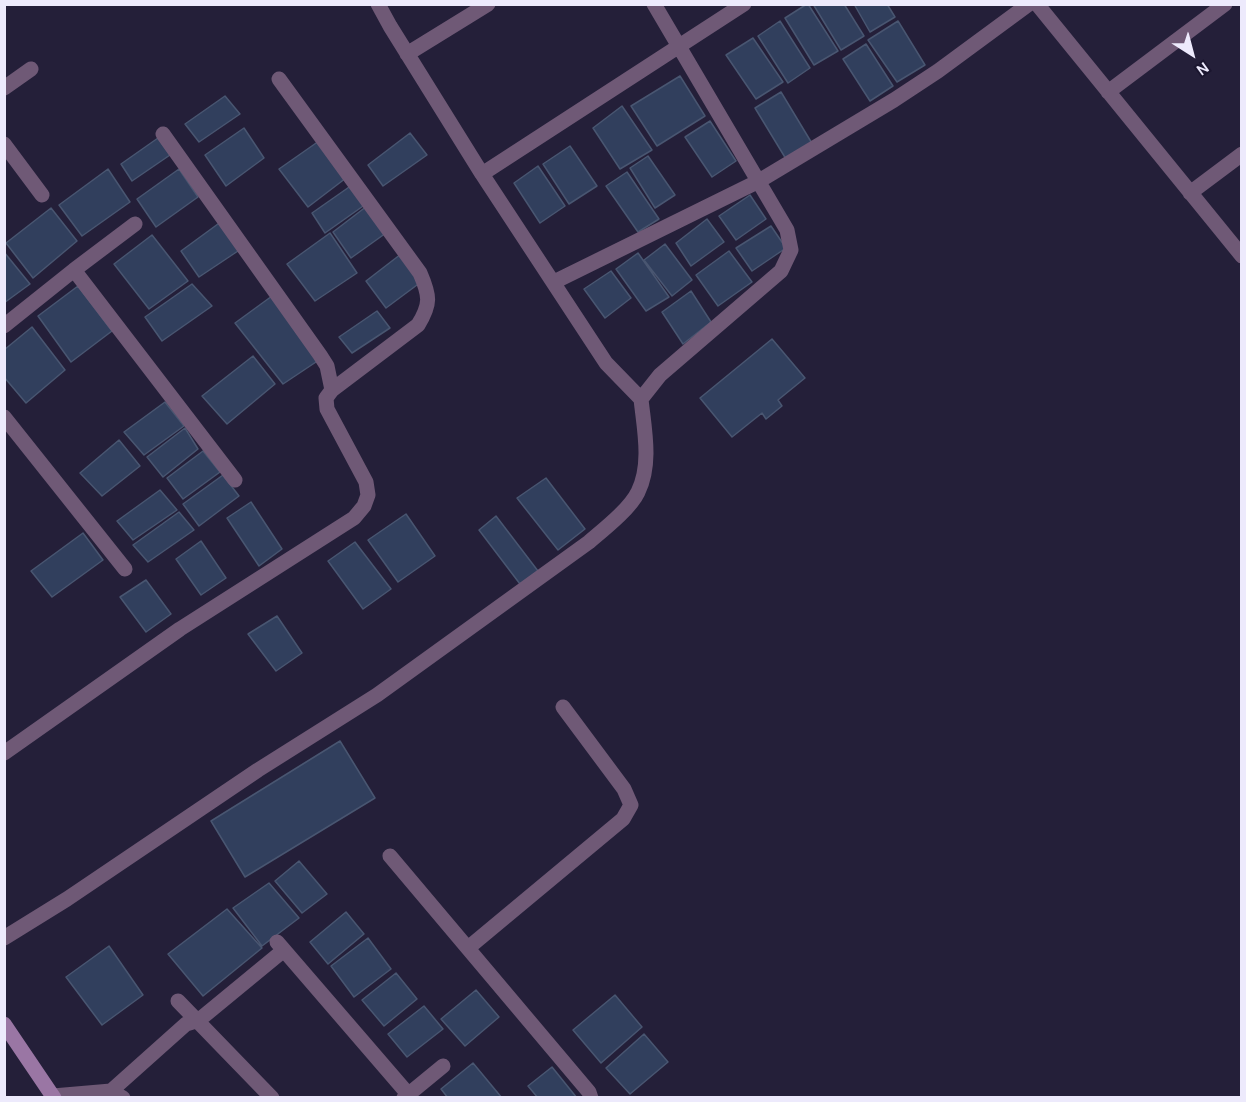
<!DOCTYPE html>
<html>
<head>
<meta charset="utf-8">
<style>
	body { margin:0 }
	#map { position:relative; width:1246px; height:1102px; overflow:hidden; background:#241f39; font-family:Karla,sans-serif }
	canvas { display:block }
	.frame { position:absolute; inset:0; border:6px solid #edeafc; pointer-events:none }
	.north { position:absolute; left:1162px; top:24px; width:60px; height:60px; -webkit-text-stroke:4px #1b162f; paint-order:stroke; rotate:144deg; font-size:16px; font-weight:700; line-height:24px; text-align:center; color:#edeafc }
	.north::after { content:''; display:block; margin:auto; width:21px; height:27px; background:#edeafc; clip-path:polygon(50% 0,100% 100%,50% 72%,0 100%) }
</style>
</head>
<body>
<div id="map">
<canvas width="1246" height="1102"></canvas>
<div class="frame"></div>
<div class="north">N</div>
</div>
<script>
const context = document.querySelector('canvas').getContext('2d');
context.lineJoin = 'round';
function fill(path, color) {
  context.fillStyle = color;
  context.fill(path, 'evenodd');
}
function strokePath(path, color, width, dash) {
  context.strokeStyle = color;
  context.lineWidth = width;
  context.lineCap = dash ? 'butt' : 'round';
  context.setLineDash(dash || []);
  context.stroke(path);
}
const building = new Path2D(`
	M807,4H808L838,51L814,65L785,18Z
	M813,4H844L864,36L841,50Z
	M854,4H887L895,17L870,32Z
	M780,21L810,68L788,83L758,36Z
	M898,21L925,65L897,82L868,40Z
	M753,38L783,82L756,99L726,55Z
	M866,44L893,86L870,101L843,59Z
	M680,76L705,116L657,146L631,106Z
	M781,92L813,145L786,159L755,108Z
	M225,96L240,114L199,142L185,124Z
	M622,106L652,150L620,169L593,128Z
	M710,121L736,161L712,177L685,137Z
	M244,128L264,158L226,186L205,155Z
	M410,133L427,155L383,186L368,165Z
	M158,138L170,155L132,181L121,164Z
	M319,141L346,178L308,207L279,169Z
	M570,146L597,186L569,204L543,164Z
	M648,156L675,195L655,208L630,168Z
	M538,166L565,206L540,223L514,183Z
	M108,169L130,202L82,236L59,205Z
	M179,169L198,197L156,227L137,199Z
	M627,172L659,219L638,232L606,186Z
	M352,185L366,204L325,233L312,213Z
	M750,195L766,219L736,240L719,216Z
	M367,206L386,233L351,258L333,232Z
	M51,208L77,241L33,278L6,243Z
	M707,219L724,242L691,266L676,243Z
	M222,221L241,249L199,277L181,251Z
	M771,226L786,248L752,271L736,248Z
	M330,233L357,273L315,301L287,264Z
	M152,235L188,281L149,309L114,264Z
	M665,244L692,280L672,296L644,260Z
	M729,251L752,282L718,306L696,275Z
	M4,252L30,284L4,303Z
	M638,253L669,297L646,311L616,269Z
	M401,254L421,282L386,308L366,281Z
	M611,271L631,298L605,318L584,289Z
	M192,284L212,306L162,341L145,317Z
	M78,286L112,331L71,362L38,316Z
	M691,291L711,322L683,344L662,312Z
	M272,296L319,360L283,384L235,323Z
	M377,311L390,328L352,353L339,337Z
	M32,327L65,370L26,403L4,377V350Z
	M772,339L805,378L778,400L782,406L766,419L762,413L732,437L700,398Z
	M253,356L275,384L227,424L202,396Z
	M165,402L184,426L144,455L124,432Z
	M185,428L198,449L163,477L147,457Z
	M119,440L140,466L102,496L80,473Z
	M203,451L220,472L183,499L167,478Z
	M223,475L239,496L199,526L183,504Z
	M546,478L585,529L558,550L517,498Z
	M160,490L177,510L133,540L117,521Z
	M251,502L282,549L259,566L227,518Z
	M179,512L194,530L148,562L133,545Z
	M406,514L435,556L398,582L368,540Z
	M496,516L538,571L520,584L479,530Z
	M83,533L103,560L52,597L31,571Z
	M201,541L226,578L201,595L176,559Z
	M355,542L391,589L363,609L328,561Z
	M146,580L171,614L146,632L120,597Z
	M277,616L302,653L276,671L248,634Z
	M340,741L375,798L245,877L211,821Z
	M299,861L327,894L302,913L275,881Z
	M269,883L299,918L262,946L233,908Z
	M227,909L262,948L203,996L168,954Z
	M346,912L364,934L328,964L310,942Z
	M368,938L391,969L354,997L331,966Z
	M109,946L143,995L102,1025L66,977Z
	M396,973L417,999L384,1026L362,1000Z
	M476,990L499,1017L465,1046L441,1019Z
	M615,995L642,1027L601,1063L573,1030Z
	M424,1006L443,1029L407,1057L388,1034Z
	M644,1034L668,1062L630,1094L606,1068Z
	M473,1063L502,1098H448L441,1089Z
	M552,1067L577,1098H538L528,1086Z`);
fill(building, '#313f5d');
strokePath(building, '#495671', 1.5);
strokePath(new Path2D(`
	M378,4L390,26L482,174L606,363L641,399
	M1037,4L1242,256
	M407,54L488,4
	M4,88L31,69
	M1108,92L1225,4
	M163,134L320,355L327,366L332,390
	M4,144L42,195
	M482,174L744,4
	M1190,193L1242,154
	M74,270L235,480
	M554,282L759,181L894,100L938,71L1029,4
	M4,326L74,270L135,224
	M4,417L125,569
	M4,753L180,629L354,518L364,506L368,495L366,482L327,409L326,398L332,390L418,325C431,304 430,296 420,273L279,79
	M390,856L589,1092L591,1098
	M4,938L67,899L258,770L377,695L589,542C603,530 630,509 638,492C652,464 644,428 641,399L660,375L781,271L791,250L787,230L654,4
	M277,942L408,1094
	M468,948L623,819L631,805L624,789L563,707
	M178,1001L272,1098
	M111,1091L186,1024L199,1020L284,950
	M53,1096L111,1091L123,1098
	M404,1098L443,1066`), '#6f5976', 15);
strokePath(new Path2D(`
	M4,1024L54,1098`), '#9a76a4', 15);
</script>
</body>
</html>
